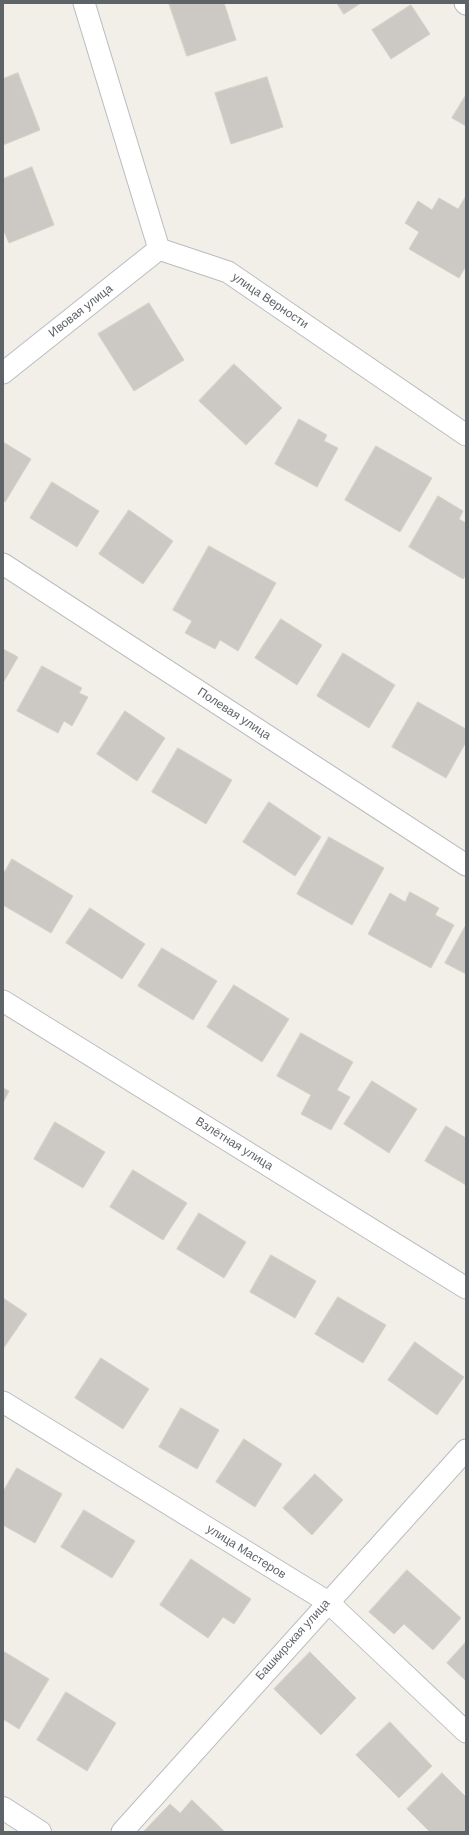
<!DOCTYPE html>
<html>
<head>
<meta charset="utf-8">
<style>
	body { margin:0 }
	#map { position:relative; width:469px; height:1835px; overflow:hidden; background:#f1efe7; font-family:Helvetica,sans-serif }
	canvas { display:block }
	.frame { position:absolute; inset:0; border:4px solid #5e6368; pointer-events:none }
</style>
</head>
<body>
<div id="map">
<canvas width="469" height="1835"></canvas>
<div class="frame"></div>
</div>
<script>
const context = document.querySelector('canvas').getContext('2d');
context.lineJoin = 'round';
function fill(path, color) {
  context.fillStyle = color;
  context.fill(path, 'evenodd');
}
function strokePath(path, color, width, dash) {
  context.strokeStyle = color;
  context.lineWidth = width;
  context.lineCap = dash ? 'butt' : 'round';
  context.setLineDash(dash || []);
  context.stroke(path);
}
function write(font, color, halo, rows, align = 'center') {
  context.font = font + ' Helvetica,sans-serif';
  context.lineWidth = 4;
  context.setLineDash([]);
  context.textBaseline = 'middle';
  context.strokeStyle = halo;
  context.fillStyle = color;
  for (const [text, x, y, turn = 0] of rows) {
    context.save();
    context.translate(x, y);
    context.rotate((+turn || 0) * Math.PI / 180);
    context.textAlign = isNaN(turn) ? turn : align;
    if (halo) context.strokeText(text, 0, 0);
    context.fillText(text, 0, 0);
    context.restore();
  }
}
const building = new Path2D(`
	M169,3H224L236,40L187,56Z
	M337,3H361L344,14Z
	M411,5L430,34L391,59L372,30Z
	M18,73L40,130L3,145V79Z
	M267,77L283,127L231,144L215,93Z
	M466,95V126L452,118Z
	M32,167L54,225L9,243L3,229V179Z
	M466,196V266L459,278L409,249L419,232L405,223L418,201L432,210L439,198L458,209Z
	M149,303L184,360L134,391L98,334Z
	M234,364L282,408L246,445L199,401Z
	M299,419L327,435L324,441L338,448L317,487L275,464Z
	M3,442L31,459L5,502L3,500Z
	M376,446L432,478L400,532L345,500Z
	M52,482L99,511L77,547L30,518Z
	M438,496L463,511L459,519L466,523V575L463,579L409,547Z
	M129,510L173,541L143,584L99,554Z
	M209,546L276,583L238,651L220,640L215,649L185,633L192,621L173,610Z
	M281,619L322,645L297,685L255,658Z
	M3,649L18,657L3,683Z
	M343,653L395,685L369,728L317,696Z
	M42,666L82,688L79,693L88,697L72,726L64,721L58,733L17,711Z
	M418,702L466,729V742L446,778L392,747Z
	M125,711L165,738L137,781L97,754Z
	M178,748L232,780L206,824L152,792Z
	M269,802L321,837L295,876L243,842Z
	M329,837L384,868L352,925L297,894Z
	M12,859L73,896L51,933L3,905V875Z
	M410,892L439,908L435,915L454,925L431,968L368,934L390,893L405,902Z
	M90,908L145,944L122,979L66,943Z
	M466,925V974L445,963Z
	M162,948L217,981L193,1020L138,986Z
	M234,985L289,1019L262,1062L207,1027Z
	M301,1033L353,1062L337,1090L350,1097L331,1130L301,1114L311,1095L277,1076Z
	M372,1081L417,1109L389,1153L344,1124Z
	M3,1088L9,1091L3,1103Z
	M55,1122L105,1152L83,1188L34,1159Z
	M446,1126L466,1138V1185L425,1161Z
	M133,1170L187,1203L163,1240L110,1207Z
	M199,1213L246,1242L224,1278L177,1249Z
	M271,1255L316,1281L295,1318L250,1292Z
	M338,1297L386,1325L363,1363L315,1334Z
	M3,1298L27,1314L3,1349Z
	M415,1342L464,1377L437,1415L388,1380Z
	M101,1358L149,1389L123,1429L75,1398Z
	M181,1408L219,1430L197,1469L159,1447Z
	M244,1439L282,1464L255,1507L216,1482Z
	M17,1468L62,1494L35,1543L3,1525V1492Z
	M315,1474L343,1500L312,1535L283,1508Z
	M84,1510L135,1541L112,1578L61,1547Z
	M191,1559L251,1599L234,1624L223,1617L208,1638L160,1605Z
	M407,1570L461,1618L433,1650L404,1624L394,1634L369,1612Z
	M466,1642V1681L447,1663Z
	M3,1651L49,1679L19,1729L3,1719Z
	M310,1652L356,1698L321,1735L274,1689Z
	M66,1692L116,1723L87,1771L37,1740Z
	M390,1722L432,1766L399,1798L356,1755Z
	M442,1773L466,1797V1832H430L407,1809Z
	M192,1800L225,1832H143L170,1804L180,1813Z`);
fill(building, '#ccc9c4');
strokePath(building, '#d6d0c5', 1);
const minor = new Path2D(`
	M84,3L159,249L228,272L466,435
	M465,3L466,4
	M3,373L159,249
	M3,564L466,865
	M3,1001L466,1288
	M3,1402L328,1602L466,1732
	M122,1832L466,1450`);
const tertiary = new Path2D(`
	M3,1808L40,1832`);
strokePath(minor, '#b9bdc1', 23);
strokePath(tertiary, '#b9bdc1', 24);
strokePath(minor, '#fff', 21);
strokePath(tertiary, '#fff', 22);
write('12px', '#5e6368', '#fff', [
	["улица Верности",270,301,34],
	["Ивовая улица",81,311,-38],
	["Полевая улица",234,714,33],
	["Взлётная улица",234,1144,32],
	["улица Мастеров",246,1552,32],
	["Башкирская улица",293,1640,-48]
]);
</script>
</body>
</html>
